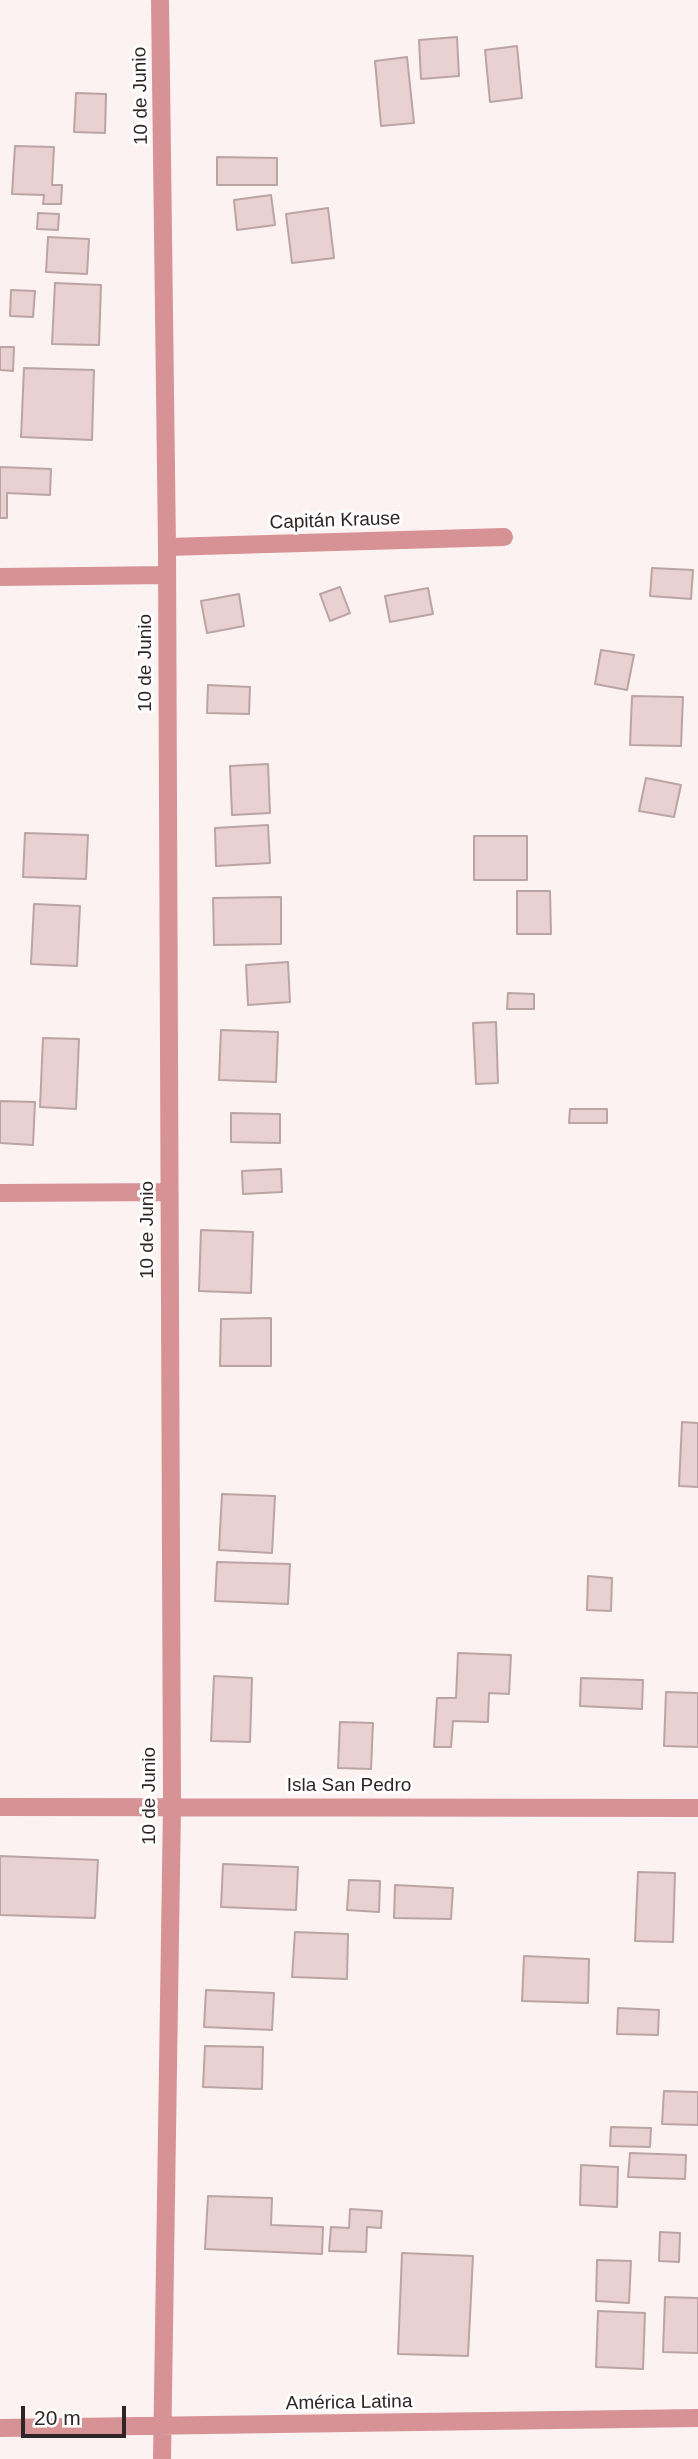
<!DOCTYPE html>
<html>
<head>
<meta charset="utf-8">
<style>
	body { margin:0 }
	#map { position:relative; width:698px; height:2459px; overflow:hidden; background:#fcf2f2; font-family:Arial,sans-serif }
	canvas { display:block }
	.scale { position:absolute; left:21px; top:2406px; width:105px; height:32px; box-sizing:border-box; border:4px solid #2f2526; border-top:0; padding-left:9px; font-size:21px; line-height:24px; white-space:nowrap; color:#2f2526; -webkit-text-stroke:5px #fff; paint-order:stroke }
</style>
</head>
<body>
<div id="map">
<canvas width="698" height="2459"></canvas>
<div class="scale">20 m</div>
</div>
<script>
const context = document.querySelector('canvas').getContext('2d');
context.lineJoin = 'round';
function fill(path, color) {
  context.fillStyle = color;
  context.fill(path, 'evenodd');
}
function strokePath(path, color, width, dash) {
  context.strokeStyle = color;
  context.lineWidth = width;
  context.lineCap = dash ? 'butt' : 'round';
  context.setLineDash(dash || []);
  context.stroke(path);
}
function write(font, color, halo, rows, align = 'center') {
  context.font = font + ' Arial,sans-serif';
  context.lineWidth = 6;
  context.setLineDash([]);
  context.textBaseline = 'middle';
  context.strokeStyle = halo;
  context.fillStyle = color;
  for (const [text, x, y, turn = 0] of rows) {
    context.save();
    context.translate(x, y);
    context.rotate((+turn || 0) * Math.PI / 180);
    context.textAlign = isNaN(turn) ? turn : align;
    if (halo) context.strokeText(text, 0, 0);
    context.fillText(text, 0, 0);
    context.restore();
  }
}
const building = new Path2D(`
	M457,37L459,76L421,79L419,40Z
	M517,46L522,98L490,102L485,50Z
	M407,57L414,123L381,126L375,61Z
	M76,93L106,94L105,133L74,132Z
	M15,146L54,147L52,185H62L61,204H43L44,195L12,194Z
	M217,157L277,158V185H217Z
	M271,195L275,225L237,230L234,200Z
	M328,208L334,258L292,263L286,214Z
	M38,213L59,214L58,230L37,229Z
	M48,237L89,239L87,274L46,272Z
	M55,283L101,285L99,345L52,344Z
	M11,290L35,291L33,317L10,316Z
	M0,347H14L13,371L0,370Z
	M24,368L94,370L92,440L21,437Z
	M0,467L51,469L50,495L7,493V518H0Z
	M652,568L693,570L691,599L650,596Z
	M340,587L350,613L330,621L320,594Z
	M428,588L433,614L390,622L385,596Z
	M239,594L244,626L207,633L201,601Z
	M601,650L634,655L627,690L595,684Z
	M208,685L250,687L249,714L207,713Z
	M632,696L683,697L681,746L630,745Z
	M268,764L270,813L232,815L230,766Z
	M646,778L681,785L674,817L639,811Z
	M268,825L270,863L216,866L215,828Z
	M25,833L88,835L86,879L23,877Z
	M474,836H527V880H474Z
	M517,891H550L551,934H517Z
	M281,897V944L214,945L213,898Z
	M34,904L80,906L77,966L31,964Z
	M288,962L290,1002L248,1005L246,965Z
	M508,993L534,994V1009H507Z
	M496,1022L498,1083L476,1084L473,1023Z
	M221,1030L278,1032L276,1082L219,1080Z
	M43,1038L79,1039L76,1109L40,1107Z
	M0,1101L35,1102L33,1145L0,1143Z
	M570,1109H607V1123H569Z
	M231,1113L280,1114V1143L231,1142Z
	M281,1169L282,1192L243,1194L242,1171Z
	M201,1230L253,1232L251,1293L199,1291Z
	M271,1318V1366H220L221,1319Z
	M682,1422L698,1423V1487L679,1486Z
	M222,1494L275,1496L272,1553L219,1550Z
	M217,1562L290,1564L288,1604L215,1601Z
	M588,1576L612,1578L611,1611L587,1610Z
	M458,1653L511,1655L509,1694L489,1693L488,1722L453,1721L451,1747H434L437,1698H456Z
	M214,1676L252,1678L250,1742L211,1741Z
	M581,1678L643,1680L642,1709L580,1706Z
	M666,1692L698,1693V1747L664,1746Z
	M340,1722L373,1723L371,1769L338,1768Z
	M0,1856L98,1860L95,1918L0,1915Z
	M223,1864L298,1867L296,1910L221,1907Z
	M638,1872L675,1873L673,1942L635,1941Z
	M349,1880L380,1881L379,1912L347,1910Z
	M395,1885L453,1888L451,1919L394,1918Z
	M295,1932L348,1934L347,1979L292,1977Z
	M524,1956L589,1959L588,2003L522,2001Z
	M206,1990L274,1993L272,2030L204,2027Z
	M618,2008L659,2010L658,2035L617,2034Z
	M205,2046L263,2047L262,2089L203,2087Z
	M664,2091L698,2092V2125L662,2124Z
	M611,2127L651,2128L650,2147L610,2146Z
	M630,2153L686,2155L685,2179L628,2177Z
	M581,2165L618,2167L617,2207L580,2205Z
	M208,2196L272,2198L271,2225L323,2227L322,2254L205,2249Z
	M350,2209L382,2211L381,2228L367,2227L366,2252L329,2251L331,2227L349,2228Z
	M660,2232L680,2233L679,2262L659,2261Z
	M402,2253L473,2256L468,2356L398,2354Z
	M597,2260L631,2261L629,2303L596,2301Z
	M665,2297L698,2298V2353L663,2352Z
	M598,2311L645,2313L643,2369L596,2367Z`);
fill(building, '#ead1d1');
strokePath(building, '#bba4a4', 2);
strokePath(new Path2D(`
	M160,0L167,547L172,1806L162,2459
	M167,547L504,537
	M0,577L167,575
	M0,1193L169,1192
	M0,1807L698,1808
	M0,2428L698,2418`), '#d69295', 18);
write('19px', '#2f2526', '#fff', [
	["10 de Junio",141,96,-91],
	["Capitán Krause",335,521,-2],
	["10 de Junio",146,663,-90],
	["10 de Junio",148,1230,-90],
	["Isla San Pedro",349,1786],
	["10 de Junio",150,1796,-90],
	["América Latina",349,2403,-1]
]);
</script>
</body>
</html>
